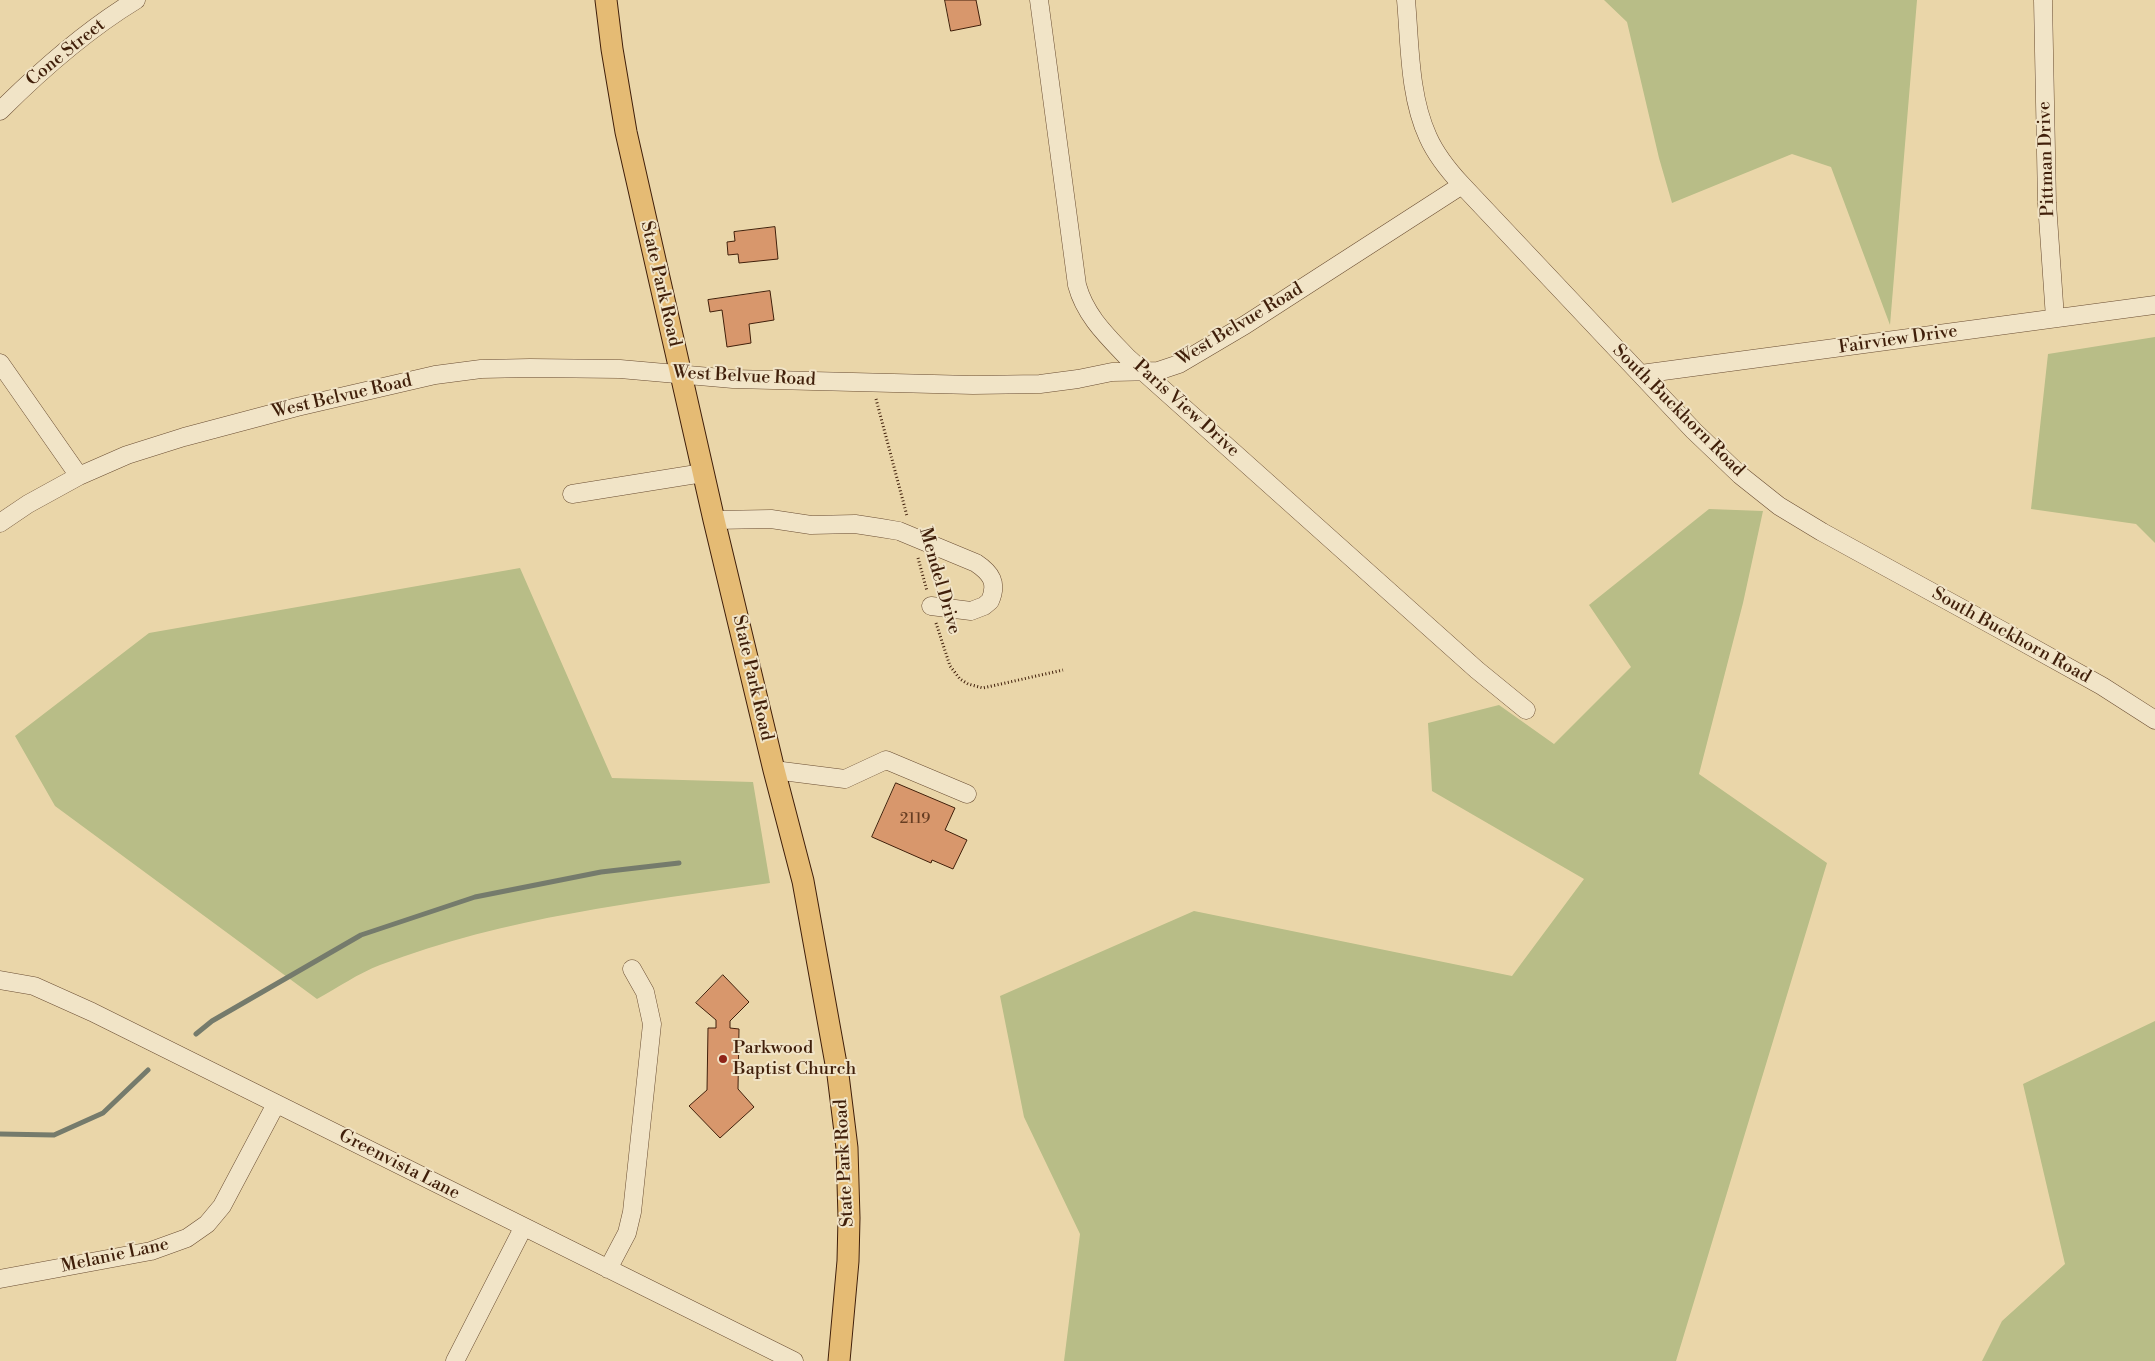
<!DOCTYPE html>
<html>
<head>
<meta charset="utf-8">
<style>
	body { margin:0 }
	canvas { display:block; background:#ead6a9 }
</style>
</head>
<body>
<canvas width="2155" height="1361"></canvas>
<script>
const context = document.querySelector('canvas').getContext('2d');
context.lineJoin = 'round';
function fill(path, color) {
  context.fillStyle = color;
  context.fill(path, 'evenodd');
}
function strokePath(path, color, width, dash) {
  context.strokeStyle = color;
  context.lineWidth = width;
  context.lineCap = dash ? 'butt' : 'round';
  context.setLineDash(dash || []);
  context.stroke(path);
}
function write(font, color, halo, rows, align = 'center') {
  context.font = font + ' "Libre Bodoni",serif';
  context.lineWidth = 4;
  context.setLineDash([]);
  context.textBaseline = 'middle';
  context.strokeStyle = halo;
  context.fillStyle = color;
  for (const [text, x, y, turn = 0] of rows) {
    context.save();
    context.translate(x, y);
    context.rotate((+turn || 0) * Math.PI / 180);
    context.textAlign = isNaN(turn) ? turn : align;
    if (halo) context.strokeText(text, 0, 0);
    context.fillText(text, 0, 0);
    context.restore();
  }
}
fill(new Path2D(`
	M1604,0H1917L1890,325L1831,167L1792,154L1672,203L1659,158L1627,22Z
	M2155,337V543L2136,524L2031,509L2048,354Z
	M1709,509L1763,511L1743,603L1699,774L1827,863L1676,1361H1064L1080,1234L1024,1117L1000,996L1194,911L1512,976L1584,879L1432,791L1428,723L1499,705L1554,744L1631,667L1589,605Z
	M520,568L612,778L753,782L770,883C638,902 506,917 380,965C359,973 337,988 317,999L55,806L15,736L149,633Z
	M2155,1021V1361H1982L2002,1321L2065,1264L2023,1084Z`), '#b8bd87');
strokePath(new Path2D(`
	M196,1034L212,1021L361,935L475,897L601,872L679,863
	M0,1134L54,1135L103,1113L148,1070`), '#757b6c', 5);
const building = new Path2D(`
	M945,0H976L981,25L951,31Z
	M775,227L778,259L739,263L738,254L728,255L727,242L735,241L734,232Z
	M770,291L774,320L749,324L751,343L727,347L722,310L710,312L708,300Z
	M896,783L955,808L945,830L967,840L953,869L932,860L931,863L872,837Z
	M723,975L749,1002L730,1021V1028L739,1029L738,1089L754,1107L720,1138L689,1106L707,1090L708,1028H716V1020L696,1003Z`);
fill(building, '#d8976c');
strokePath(building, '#401f0a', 1);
const minor = new Path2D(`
	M1039,0L1077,285C1085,315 1106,335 1127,357L1477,670L1526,710
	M1406,0C1410,44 1409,96 1428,137C1436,155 1448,170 1462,185L1694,431L1740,475L1779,506L1822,532L2003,631L2102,686L2155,720
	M2043,0L2047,203L2055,318
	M0,111C42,69 85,31 136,0
	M0,363L79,476
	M1641,374L2155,305
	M572,494L703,473
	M714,520L771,519L811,525L855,524L881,528L899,531L976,563C991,573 998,583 990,601L984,606L971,611L931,606
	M0,523L28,504L79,476L127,455L184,437L297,407L435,375L481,369L530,368L620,369L733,379L973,385L1040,384L1078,379L1112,372L1158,371L1179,364L1245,325L1462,185
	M774,770L845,779L886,760L967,794
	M0,980L34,986L92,1012L794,1361
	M608,1269L627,1233L632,1212L652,1024L645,992L632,969
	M0,1279L151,1251L187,1238L207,1224L222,1206L276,1104
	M455,1361L523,1228`);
const major = new Path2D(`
	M606,0L612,49L626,132L714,520L774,770L803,881L838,1075L847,1148L849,1218L848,1261L839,1361`);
strokePath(minor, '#6a4d32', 19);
strokePath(major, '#401f0a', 23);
strokePath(new Path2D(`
	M876,399L907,516
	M918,558L927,591
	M936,623L950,666L960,679L968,684L983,688L1063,670`), '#401f0a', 3, [1, 2.5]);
strokePath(minor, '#f1e4c7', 18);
strokePath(major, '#e5bb74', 21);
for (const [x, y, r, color] of [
	[723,1059,5,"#8f2418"]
]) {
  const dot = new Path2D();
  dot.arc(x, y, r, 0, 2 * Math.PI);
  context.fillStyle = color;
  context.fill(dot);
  strokePath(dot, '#f1e4c7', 2);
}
write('15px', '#663d22', null, [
	["2119",915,819]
]);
write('18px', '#401f0a', '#f1e4c7', [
	["Cone Street",66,53,-39],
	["Pittman Drive",2047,159,-92],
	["State Park Road",660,284,77],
	["West Belvue Road",1240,325,-31],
	["Fairview Drive",1898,340,-8],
	["West Belvue Road",744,377,3],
	["West Belvue Road",342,397,-13],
	["Paris View Drive",1186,409,42],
	["South Buckhorn Road",1678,411,45],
	["Mendel Drive",939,581,74],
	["South Buckhorn Road",2011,636,29],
	["State Park Road",752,678,77],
	["State Park Road",845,1163,-93],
	["Greenvista Lane",399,1165,27],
	["Melanie Lane",115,1256,-12]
]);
write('18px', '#401f0a', '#f1e4c7', [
	["Parkwood",733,1049],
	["Baptist Church",733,1070]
], 'left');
</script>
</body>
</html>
